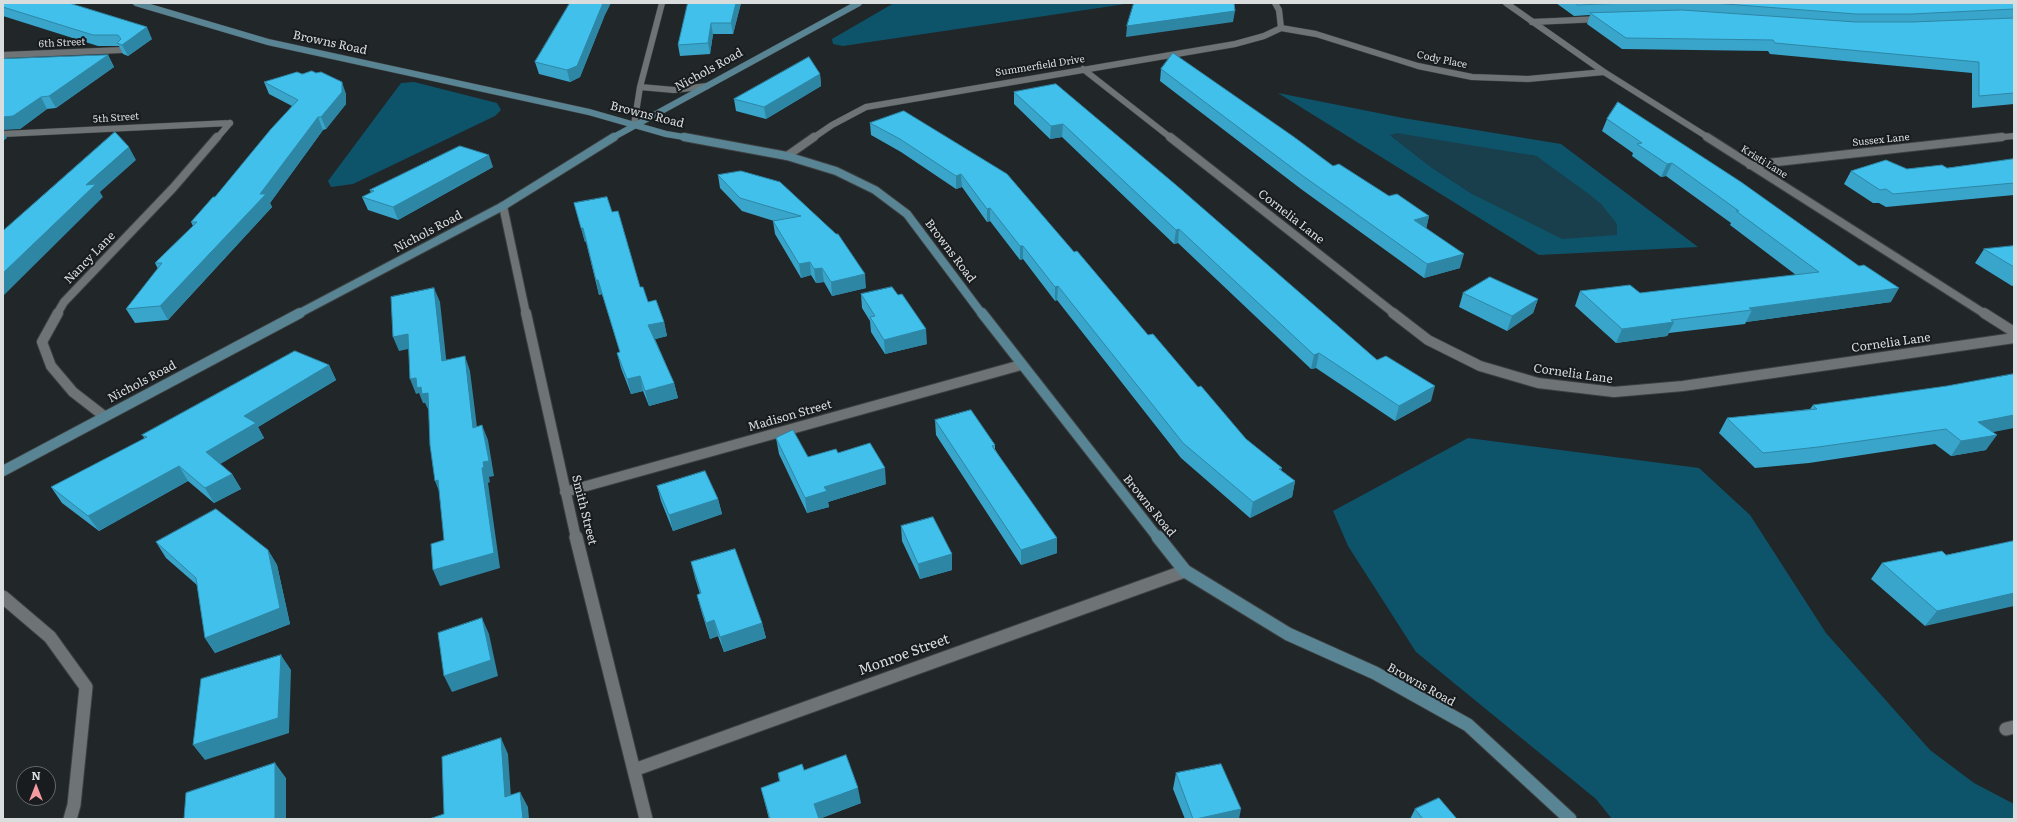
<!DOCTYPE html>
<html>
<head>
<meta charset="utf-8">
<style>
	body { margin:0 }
	#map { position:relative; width:2017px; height:822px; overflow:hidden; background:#212628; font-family:Literata,serif }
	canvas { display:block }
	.frame { position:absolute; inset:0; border:4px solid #daddde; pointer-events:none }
	.north { position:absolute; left:16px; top:766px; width:40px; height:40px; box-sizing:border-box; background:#181c1e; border:1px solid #66696b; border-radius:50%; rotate:0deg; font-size:11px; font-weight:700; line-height:16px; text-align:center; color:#daddde }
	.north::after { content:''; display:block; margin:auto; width:14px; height:18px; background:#f49aa1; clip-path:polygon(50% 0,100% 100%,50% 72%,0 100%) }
</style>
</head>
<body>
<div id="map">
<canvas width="2017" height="822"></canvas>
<div class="frame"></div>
<div class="north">N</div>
</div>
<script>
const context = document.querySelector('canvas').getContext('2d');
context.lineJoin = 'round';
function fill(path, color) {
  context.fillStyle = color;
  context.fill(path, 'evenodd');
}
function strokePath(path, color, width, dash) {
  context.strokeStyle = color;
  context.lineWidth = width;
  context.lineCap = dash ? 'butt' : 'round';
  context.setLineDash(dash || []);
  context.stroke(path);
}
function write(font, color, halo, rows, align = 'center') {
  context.font = font + ' Literata,serif';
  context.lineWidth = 4;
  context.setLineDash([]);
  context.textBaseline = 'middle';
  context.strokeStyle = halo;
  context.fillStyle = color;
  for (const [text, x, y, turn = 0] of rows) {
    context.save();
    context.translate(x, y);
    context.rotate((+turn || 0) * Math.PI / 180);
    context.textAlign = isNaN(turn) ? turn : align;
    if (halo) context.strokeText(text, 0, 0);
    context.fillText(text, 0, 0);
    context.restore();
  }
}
fill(new Path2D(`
	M894,3H1132L843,46L833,44L832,39Z
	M414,82L497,103L501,110L495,116L353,184L331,187L328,181L401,83Z
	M1278,93L1403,118L1561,144L1698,247L1539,255ZM1390,135L1536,156L1602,205L1474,195L1431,167Z
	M1468,438L1699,468L1750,515L1826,633L1930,750L1974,783L2014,804V819H1612L1596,799L1416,652L1348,546L1333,511Z`), '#0d546b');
fill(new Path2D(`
	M1397,133L1536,156L1589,194L1602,205L1617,224V235L1562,239L1474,195L1431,167L1390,135Z`), '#193f4d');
const streetFar3 = new Path2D(`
	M1506,3L1604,72L1709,138
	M1532,22L1601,19
	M1281,28L1316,34L1418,66L1472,77L1528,79L1604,72
	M3,55L122,50
	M1083,69L1171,138
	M640,87L674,90L707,86
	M634,125L640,87L662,3
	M3,134L230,123
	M217,138L230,123
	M813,138L832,125L866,107L1235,44L1264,36L1281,28L1279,10L1275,3
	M1993,138L2014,136`);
const streetFar2 = new Path2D(`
	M1170,137L1395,314
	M1707,137L1985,314
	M787,156L814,137
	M1750,165L2002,137
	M503,206L526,314
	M57,314L64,302L173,188L217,137`);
const streetFar1 = new Path2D(`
	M58,313L42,342L51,366L73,392L104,416
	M526,313L576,538
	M1393,313L1428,340L1480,366L1538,383L1614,392L1683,386L2014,338
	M1984,313L2014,332
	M565,492L1021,365`);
const street = new Path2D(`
	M576,537L646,819
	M3,597L50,637L86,687L74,805L70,819
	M2006,729L2014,727
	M634,770L1185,571`);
const secondaryFar3 = new Path2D(`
	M136,3L268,42L589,112L666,134L690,138
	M612,138L859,3`);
const secondaryFar2 = new Path2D(`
	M684,137L787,156L836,171L875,190L907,214L982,314
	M298,314L503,206L614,137`);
const secondaryFar1 = new Path2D(`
	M982,313L1158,538
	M3,471L300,313`);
const secondary = new Path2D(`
	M1158,537L1185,571L1288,634L1375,673L1468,725L1570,819`);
strokePath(streetFar3, '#3d4042', 7);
strokePath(streetFar2, '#3d4042', 10);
strokePath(streetFar1, '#3d4042', 12);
strokePath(street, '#3d4042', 15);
strokePath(secondaryFar3, '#3d4042', 7);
strokePath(secondaryFar2, '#3d4042', 10);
strokePath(secondaryFar1, '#3d4042', 12);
strokePath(secondary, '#3d4042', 15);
strokePath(streetFar3, '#6e7476', 6);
strokePath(streetFar2, '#6e7476', 8);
strokePath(streetFar1, '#6e7476', 10);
strokePath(street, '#6e7476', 13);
strokePath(secondaryFar3, '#598493', 6);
strokePath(secondaryFar2, '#598493', 8);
strokePath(secondaryFar1, '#598493', 10);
strokePath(secondary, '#598493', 13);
fill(new Path2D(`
	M3,3L152,39L128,56L123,54L119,46H98L3,16Z
	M688,3H741L733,34H713L710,54L680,56L678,45Z
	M1556,3H2014V104L1972,108V73L1770,54L1768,51L1622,49L1587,24L1590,15L1574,16Z
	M604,17L580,77L570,82L539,74L535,62Z
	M108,55L114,67L56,108L47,109L20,129L3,59Z
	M1161,69L1333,166L1389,196L1429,216L1426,228L1460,268L1424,278L1301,189L1160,81Z
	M820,74L821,86L766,119L736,111L734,99Z
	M264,82L346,94V104L326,129L323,130L270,203L272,207L168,320L135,323L126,309L158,269L155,263L193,226L191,222L215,197L292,106L269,94Z
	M1056,84L1377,360L1431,401L1395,421L1316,368L1311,369L1178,243L1174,244L1062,137L1050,139L1014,104V92Z
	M904,111L1074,252L1148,335L1198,387L1246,439L1282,468L1281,470L1295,481L1292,497L1250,518L1181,458L1057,300L1055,301L1023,259L1020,260L990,221L987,222L962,187L956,189L901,152L871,135L870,123Z
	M1607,119L1891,302L1746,322L1745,324L1669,333L1667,336L1616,343L1575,306L1580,291L1640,293L1796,275L1730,225L1731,223L1666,176L1661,177L1632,156L1633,153L1602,131Z
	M2014,159V195L1886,207L1879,203H1873L1844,184L1851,171L1907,169L1947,168Z
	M493,167L398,220L368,210L362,197L371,193L370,190Z
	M718,175L780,182L866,288L832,296L824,282L816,283L811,275L801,278L775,234L773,221H774L742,211L720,188Z
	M574,203L612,212L640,287L648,302L664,322L667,336L655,339L674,383L678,398L649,406L643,391L631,394L621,368L617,353L620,352L602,294L599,295L586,242H585Z
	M2014,246V285L2012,286L1975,263L1984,249Z
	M1463,293L1538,299L1533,313L1507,331L1459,307Z
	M861,294L927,344L885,354L871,332L870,321L862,308Z
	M329,365L336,380L258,427L264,438L220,464L232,474L241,489L214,503L188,481L99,531L62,503L51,487L145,439L142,435Z
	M1813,405L1993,432L1986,450L1951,456L1935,444L1809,463L1755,468L1719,433L1727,418L1810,409Z
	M935,420L995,445V449L1057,553L1021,565L936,435Z
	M776,438L808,457L838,453L886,484L828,502L829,507L807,513L779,454Z
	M657,486L718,499L722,514L673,531L661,501Z
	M901,526L952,570L920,579L902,541Z
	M2014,541L1925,626L1871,579L1882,563L1946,555Z
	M156,542L268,550L277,565L290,624L215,653L205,638L197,585L166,558Z
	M691,562L762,623L766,638L724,652L718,636L710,639L701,610L697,595L700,594L695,578Z
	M804,770L861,803L819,819H769L761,788L779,781L778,773Z
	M1176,773L1239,819H1185L1173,789Z
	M1415,809L1457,819H1410Z`), '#39a5cb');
fill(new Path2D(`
	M603,3H611L604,17L580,77L570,82L567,70Z
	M736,3H741L733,34L731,23Z
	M1235,11L1233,22L1126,37L1127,26Z
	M711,23L713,34L710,54L708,43Z
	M147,27L152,39L128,56L122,45Z
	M108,55L114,67L56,108L49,96Z
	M820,74L821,86L766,119L764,107Z
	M342,82L346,94V104L326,129L321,117Z
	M41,97L47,109L20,129L3,130V117Z
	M318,117L323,130L270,203L272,207L168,320L160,306L260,194Z
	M1063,124L1062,137L1050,139L1051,126Z
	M3,132L7,138L3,141Z
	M129,147L136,160L100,192L103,197L3,296V273L86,185Z
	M489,155L493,167L398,220L393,207Z
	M1672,163L1666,176L1661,177L1667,164Z
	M961,174L962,187L956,189V176Z
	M990,208V221L987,222V209Z
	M1429,216L1426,230L1414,220Z
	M581,228H583L586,242H585Z
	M1179,229L1178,243L1174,244L1176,230Z
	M1020,246H1023V259L1020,260Z
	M1464,254L1460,268L1424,278L1427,264Z
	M810,262L811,275L801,278L799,264Z
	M822,268L824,282L816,283L814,269Z
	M865,274L866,288L832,296L831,282Z
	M596,280H598L602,294L599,295Z
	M1058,286L1057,300L1055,301V287Z
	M434,288L440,302L448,376L442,361Z
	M1899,288L1891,302L1746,322L1752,310L1749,308Z
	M1538,299L1533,313L1507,331L1512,316Z
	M664,322L667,336L652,340L648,325Z
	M1674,322L1667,336L1616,343L1622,329Z
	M926,329L927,344L885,354L884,340Z
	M408,334L413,348L399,351L393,337Z
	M1319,353L1316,368L1311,369L1314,355Z
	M465,356L470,371L479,443L473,428Z
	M329,365L336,380L258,427L264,438L215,467L206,452L244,416Z
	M640,376L643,391L631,394L627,379Z
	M416,378L421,387L428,393L434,408L428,409L425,403H423L419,393L416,394L410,379Z
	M674,383L678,398L649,406L645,391Z
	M1435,386L1431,401L1395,421L1399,406Z
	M2014,415V428L1968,437L1978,422Z
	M482,425L488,440L494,476L489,477L490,482L488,483L500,568L440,586L433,570L482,468L483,462Z
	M1997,435L1986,450L1951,456L1961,441Z
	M179,466L188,481L99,531L88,516Z
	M885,468L886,484L828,502L829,507L807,513L805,498L824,487Z
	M232,474L241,489L214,503L205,488Z
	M438,480L441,496L435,481Z
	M1295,481L1292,497L1250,518L1253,502Z
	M718,499L722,514L673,531L669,515Z
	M1057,538V553L1021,565V550Z
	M268,550L277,565L290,624L215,653L205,638Z
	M952,554V570L920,579L918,564Z
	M2014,593V606L1925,626L1937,611Z
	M482,618L489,634L498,676L452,692L444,676Z
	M714,620L718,636L710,639L706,623Z
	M762,623L766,638L724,652L720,637Z
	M281,655L291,670L289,733L205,760L193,745Z
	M501,738L508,754L512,812L505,797Z
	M275,763L286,778V819H275Z
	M858,788L861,803L819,819L814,804Z
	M520,792L528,807L529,819H523Z
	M1241,809L1239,819H1196Z`), '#2e86a5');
const building = new Path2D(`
	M3,3H69L147,27L122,45L117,43L121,39L118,35H93L3,7Z
	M570,3H603L577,66L567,70L535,62Z
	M688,3H736L731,23H711L708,43L678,45L684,19Z
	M1134,3H1234L1235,11L1127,26Z
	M1575,3H1626L1578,5Z
	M1713,3H2014V9L1911,14H1856Z
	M1682,10L1856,22H1912L2014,18V93L1979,96V62L1775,43L1773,40L1626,38L1590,13Z
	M1173,53L1294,137L1333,166L1339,164L1389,196L1397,194L1429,216L1414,220L1464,254L1427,264L1303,176L1161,69Z
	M108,55L49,96L41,97L13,116L3,117V59Z
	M809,57L820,74L764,107L734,99Z
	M312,71L316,73L321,72L342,82V92L321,117H318L260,194H266L160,306L126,309L162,263H155L197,222H191L213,197H215L271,129L298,100L264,82L297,72L302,74Z
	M1056,84L1176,185L1377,360L1386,356L1435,386L1399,406L1319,353L1314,355L1179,229L1176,230L1063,124L1051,126L1014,92Z
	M1618,102L1741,182L1859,266L1864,265L1899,288L1749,308L1752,310L1671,320L1674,322L1622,329L1580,291L1630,285L1640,293L1819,272L1736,211H1739L1672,163L1667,164L1637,144L1642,143L1607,119Z
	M904,111L1007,174L1074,252L1077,251L1148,335L1153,334L1198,387L1201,386L1246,439L1282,468L1279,469L1295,481L1253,502L1183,443L1058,286L1055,287L1023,246H1020L990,208L987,209L961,174L956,176L900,139L870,123Z
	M115,132L129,147L86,185L96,184L3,273V231Z
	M460,146L489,155L393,207L362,197L374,191L370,190Z
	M2014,159V183L1893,194L1886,189L1880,190L1851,171L1886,160L1907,169L1942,165L1947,168Z
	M741,171L780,182L836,234H838L865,274L831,282L822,268L814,269L810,262L799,264L773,221L801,216L740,198L718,175Z
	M607,197L612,212L618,211L640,287H643L648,302L656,300L664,322L648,325L674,383L645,391L640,376L627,379L617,353L620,352L598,280H596L583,228H581L574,203Z
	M2014,246V267L1984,249Z
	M1490,277L1538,299L1512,316L1463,293Z
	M892,287L898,295L902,294L926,329L884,340L870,317L875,316L861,294Z
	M434,288L442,361L465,356L473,428L482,425L489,461L483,462L484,467L482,468L494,553L433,570L431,544L444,540L438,480L435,481L430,445L428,393L422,394L421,387L417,388L416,378L410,379L408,334L393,337L391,297Z
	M295,351L329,365L244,416L256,423L206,452L232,474L205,488L179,466L88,516L51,487L147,437L142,435Z
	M2014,374V415L1978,422L1997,435L1961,441L1946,429L1818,447L1763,453L1727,418L1817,409L1813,405L1947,386Z
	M971,410L995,445L992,446L1057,538L1021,550L935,420Z
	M793,430L808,457L836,449L838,453L870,443L885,468L824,487L827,491L805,498L776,438Z
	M705,471L718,499L669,515L657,486Z
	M216,509L268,550L280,608L205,638L196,578L156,542Z
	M933,517L952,554L918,564L901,526Z
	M2014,541V593L1937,611L1882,563L1942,551L1946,555Z
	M735,549L762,623L720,637L714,620L706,623L697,595L701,593L691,562Z
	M482,618L491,660L444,676L438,633Z
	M281,655L278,718L193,745L201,679Z
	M501,738L505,797L520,792L523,819H429L444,814L442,757Z
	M846,755L858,788L814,804L819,819H770L761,788L780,781L778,773L802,764L804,770Z
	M275,763V819H184L186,793Z
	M1221,764L1241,809L1196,819H1193L1176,773Z
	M1439,798L1457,819H1423L1415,809Z`);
fill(building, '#42c0ec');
strokePath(building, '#2e86a5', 1);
write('10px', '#daddde', '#181c1e', [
	["6th Street",62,43,-3],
	["Cody Place",1442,60,12],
	["Summerfield Drive",1040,66,-9],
	["5th Street",116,118,-4],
	["Sussex Lane",1881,140,-6],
	["Kristi Lane",1764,162,32]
]);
write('12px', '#daddde', '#181c1e', [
	["Browns Road",330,43,12],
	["Nichols Road",709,70,-29],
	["Browns Road",647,115,14],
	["Cornelia Lane",1291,217,38],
	["Nichols Road",428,232,-28],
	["Browns Road",950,251,53],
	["Nancy Lane",90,258,-46],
	["Cornelia Lane",1891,343,-8],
	["Cornelia Lane",1573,374,8],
	["Nichols Road",142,382,-28],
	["Madison Street",790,416,-16],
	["Browns Road",1149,506,51],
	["Smith Street",584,510,76],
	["Browns Road",1421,685,29]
]);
write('14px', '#daddde', '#181c1e', [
	["Monroe Street",904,655,-20]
]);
</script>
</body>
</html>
